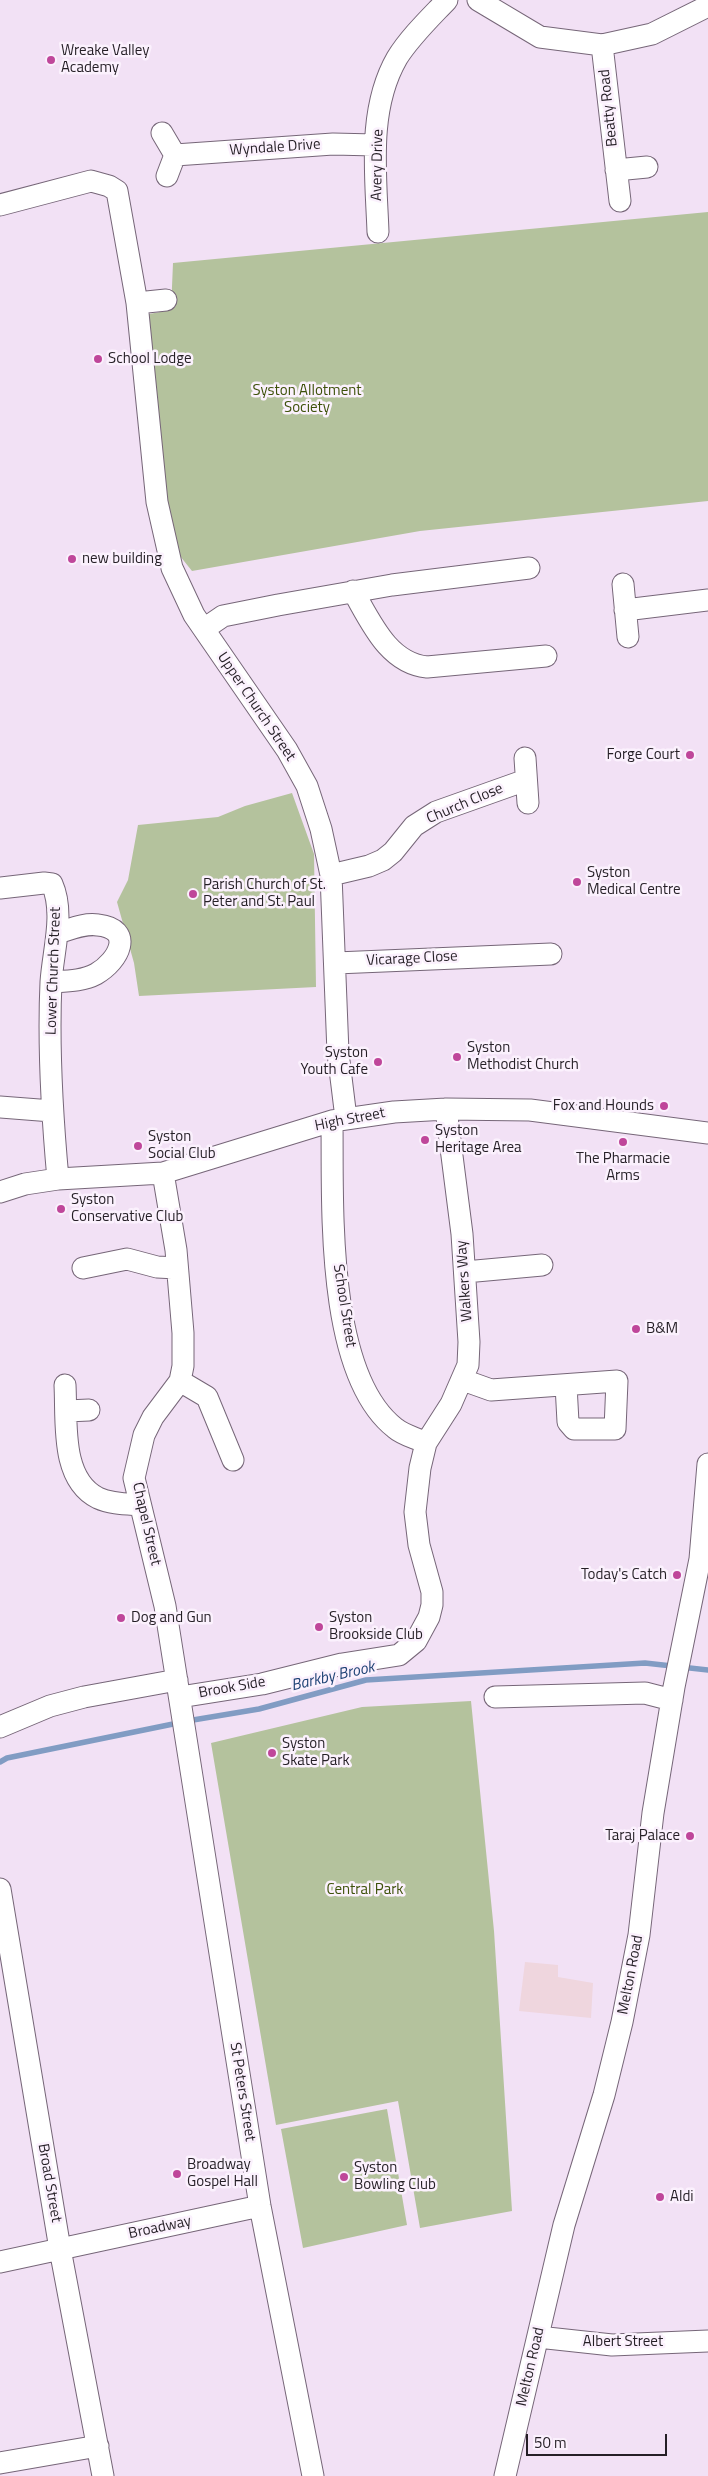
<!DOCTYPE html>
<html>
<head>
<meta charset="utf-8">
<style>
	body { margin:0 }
	#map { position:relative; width:708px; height:2476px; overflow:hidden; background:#f2e1f5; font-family:"Titillium Web",sans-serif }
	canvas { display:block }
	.scale { position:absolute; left:526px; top:2434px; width:141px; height:22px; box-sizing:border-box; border:2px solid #251f26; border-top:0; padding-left:6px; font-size:15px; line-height:18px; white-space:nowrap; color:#251f26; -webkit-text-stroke:4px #fbf1fd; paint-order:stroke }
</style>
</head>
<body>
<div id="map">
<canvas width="708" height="2476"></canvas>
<div class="scale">50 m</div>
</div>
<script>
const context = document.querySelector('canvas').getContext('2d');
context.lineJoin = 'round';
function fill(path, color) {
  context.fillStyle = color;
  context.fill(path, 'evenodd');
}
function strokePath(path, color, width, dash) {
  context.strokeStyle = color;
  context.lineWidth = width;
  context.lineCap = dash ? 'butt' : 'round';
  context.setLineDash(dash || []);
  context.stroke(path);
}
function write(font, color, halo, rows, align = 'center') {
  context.font = font + ' "Titillium Web",sans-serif';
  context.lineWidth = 5;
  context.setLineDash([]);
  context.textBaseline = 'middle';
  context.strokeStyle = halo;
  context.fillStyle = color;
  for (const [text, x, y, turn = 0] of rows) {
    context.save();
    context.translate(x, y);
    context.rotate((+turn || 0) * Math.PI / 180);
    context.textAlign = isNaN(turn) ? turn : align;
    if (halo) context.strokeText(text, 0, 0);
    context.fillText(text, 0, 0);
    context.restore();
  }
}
fill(new Path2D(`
	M525,1962L558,1965V1977L593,1983L591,2018L519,2011Z`), '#efd6de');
fill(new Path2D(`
	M708,212V501L420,531L192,571L180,556L163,484L149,314L171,310L173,263Z
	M292,793L314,854L316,987L139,996L134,963L117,902L128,880L138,825L218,817L245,806Z
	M471,1701L494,1931L512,2211L420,2228L398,2101L276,2125L211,1743L362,1707Z
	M387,2109L407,2225L303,2248L281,2129Z`), '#b4c29d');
strokePath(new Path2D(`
	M187,1721L259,1709L366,1680L645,1663L708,1670
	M0,1762L7,1758L178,1723`), '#819cc3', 5.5);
const minor = new Path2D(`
	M478,0L540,37L602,45L652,34L708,6
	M602,45L620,201
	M162,133L175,155L167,176
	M175,155L333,144L375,145
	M616,170L647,167
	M0,205L91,181L109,186L117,191L137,303L157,502L172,568L194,615L287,750L307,786L321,829L331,875L338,1053L346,1118
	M378,232C376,175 367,110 397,58C410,37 430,18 447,0
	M137,303L166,300
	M623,584L628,637
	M353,591C371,622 388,663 427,667L546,656
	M625,610L708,600
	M204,629L223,616L278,605L392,585L529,568
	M525,758L528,803
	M331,875L369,866L383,860L393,852L414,826L436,812L526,780
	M0,888L44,883L52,884C65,913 53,951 51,982C48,1047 52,1114 58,1179
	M336,963L551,954
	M51,982C67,981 83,981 96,974C119,961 135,929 98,925C84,923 71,929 57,933
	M0,1107L52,1111
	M163,1173L176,1250L183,1333V1366L180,1381L153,1417L144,1435L134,1478L165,1606L260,2206L313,2476
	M0,1192L25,1184L58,1179L163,1173L332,1121L394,1112L446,1109L530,1110L708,1133
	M83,1268L127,1259L157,1267L177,1268
	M465,1272L542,1265
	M463,1380L491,1390L617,1381L615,1429H574L568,1422L566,1385
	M180,1381L207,1397L233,1460
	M65,1385C67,1421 60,1479 98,1498C111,1504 126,1504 140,1505
	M67,1411L89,1410
	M426,1443L451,1404L468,1365L469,1342L462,1234L446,1109
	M180,1697L262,1684L342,1664L399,1655L416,1641L429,1617L432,1605V1592L419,1545L415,1512L420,1468L426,1443C416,1438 403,1435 395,1428C325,1373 333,1203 332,1121
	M495,1697L645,1693L672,1700
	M0,1727L50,1706L84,1697L177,1680
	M0,1889L60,2249L103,2476
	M0,2262L260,2206
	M538,2337L612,2345L708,2341
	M0,2463L98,2446
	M505,2476L564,2225L604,2095L622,2022L639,1935L653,1813L674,1687L700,1559L708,1464`);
strokePath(minor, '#766678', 23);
strokePath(minor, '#fff', 21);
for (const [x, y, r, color] of [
	[51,60,5,"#bf469a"],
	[98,359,5,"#bf469a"],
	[72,559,5,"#bf469a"],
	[690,755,5,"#bf469a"],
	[577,882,5,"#bf469a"],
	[193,894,5,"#bf469a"],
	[457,1057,5,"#bf469a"],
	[378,1062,5,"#bf469a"],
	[664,1106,5,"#bf469a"],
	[425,1140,5,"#bf469a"],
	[623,1142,5,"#bf469a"],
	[138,1146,5,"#bf469a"],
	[61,1209,5,"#bf469a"],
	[636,1329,5,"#bf469a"],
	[677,1575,5,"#bf469a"],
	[121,1618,5,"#bf469a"],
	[319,1627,5,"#bf469a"],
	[272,1753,5,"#bf469a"],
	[690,1836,5,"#bf469a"],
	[177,2174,5,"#bf469a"],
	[344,2177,5,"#bf469a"],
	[660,2197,5,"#bf469a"]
]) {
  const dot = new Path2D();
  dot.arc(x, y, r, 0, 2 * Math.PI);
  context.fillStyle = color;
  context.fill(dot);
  strokePath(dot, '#fbf1fd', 2);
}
write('15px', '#251f26', '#fbf1fd', [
	["Wreake Valley",61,51],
	["Academy",61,68],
	["School Lodge",108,359],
	["new building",82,559],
	["Forge Court",680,755,"right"],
	["Syston",587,873],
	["Medical Centre",587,890],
	["Parish Church of St.",203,885],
	["Peter and St. Paul",203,902],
	["Syston",467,1048],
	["Methodist Church",467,1065],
	["Syston",368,1053,"right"],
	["Youth Cafe",368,1070,"right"],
	["Fox and Hounds",654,1106,"right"],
	["Syston",435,1131],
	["Heritage Area",435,1148],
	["Syston",148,1137],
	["Social Club",148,1154],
	["The Pharmacie",623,1159,"center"],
	["Arms",623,1176,"center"],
	["Syston",71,1200],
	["Conservative Club",71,1217],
	["B&M",646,1329],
	["Today's Catch",667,1575,"right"],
	["Dog and Gun",131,1618],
	["Syston",329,1618],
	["Brookside Club",329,1635],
	["Syston",282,1744],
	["Skate Park",282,1761],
	["Taraj Palace",680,1836,"right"],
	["Broadway",187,2165],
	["Gospel Hall",187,2182],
	["Syston",354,2168],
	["Bowling Club",354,2185],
	["Aldi",670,2197]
], 'left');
write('15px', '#251f26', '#fbf1fd', [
	["Beatty Road",609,108,-96],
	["Wyndale Drive",275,148,-4],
	["Avery Drive",378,165,-89],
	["Upper Church Street",256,707,56],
	["Church Close",465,804,-23],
	["Vicarage Close",412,959,-3],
	["Lower Church Street",54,971,-88],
	["High Street",350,1120,-11],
	["Walkers Way",465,1281,-94],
	["School Street",344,1306,81],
	["Chapel Street",146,1524,77],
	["Brook Side",232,1688,-10],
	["Melton Road",631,1975,-79],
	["St Peters Street",242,2092,81],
	["Broad Street",49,2183,80],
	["Broadway",160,2228,-12],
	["Albert Street",623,2342],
	["Melton Road",531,2367,-77]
]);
write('15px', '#3d5109', '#fbf1fd', [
	["Syston Allotment",307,391],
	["Society",307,408],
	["Central Park",365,1890]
]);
write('italic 16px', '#1f4375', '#fbf1fd', [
	["Barkby Brook",333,1677,-13]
]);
</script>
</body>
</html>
